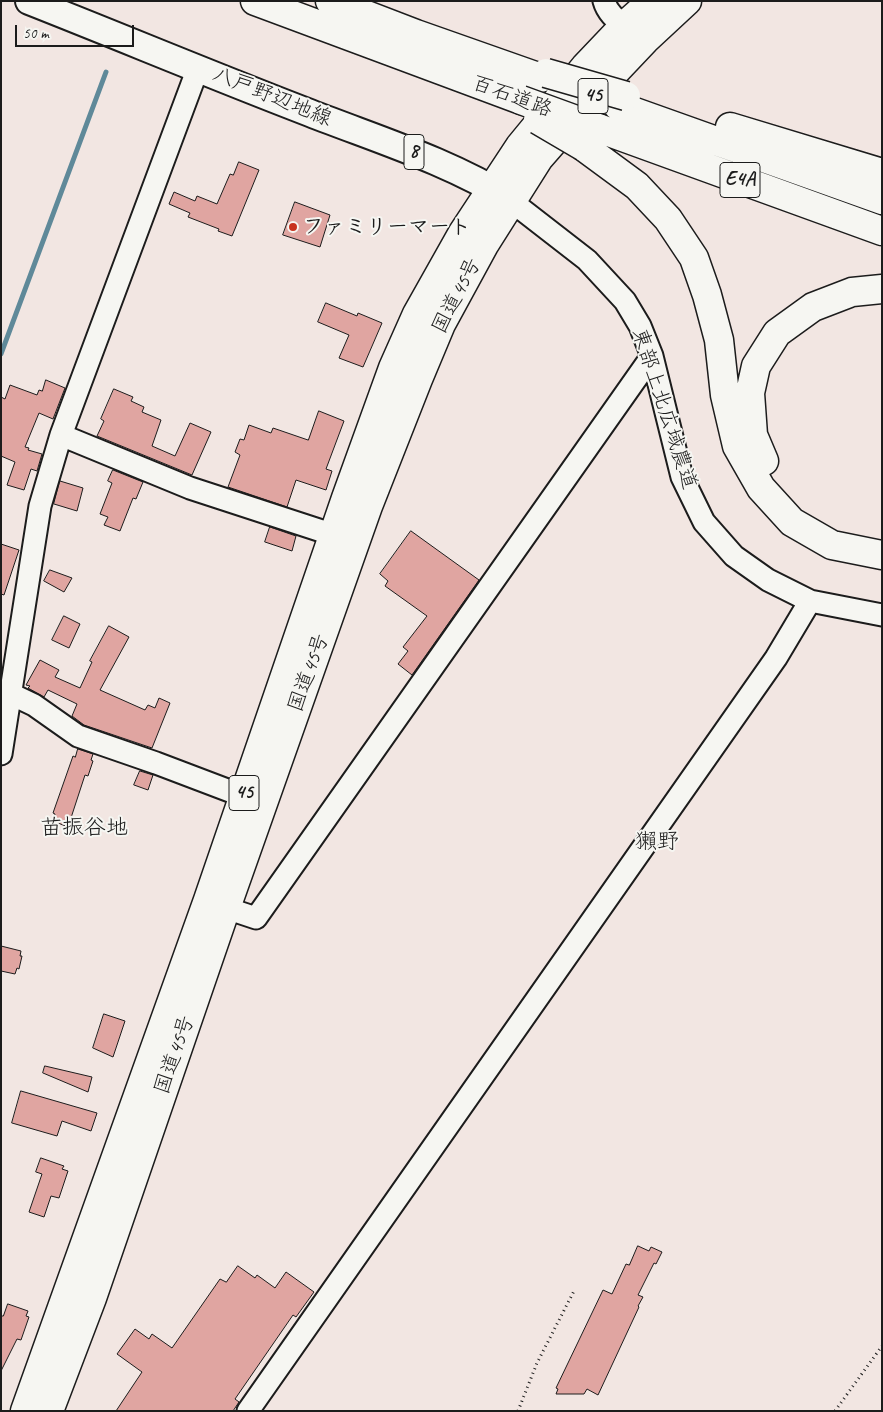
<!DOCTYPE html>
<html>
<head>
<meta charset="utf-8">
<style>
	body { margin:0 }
	#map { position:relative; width:883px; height:1412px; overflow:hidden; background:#f2e6e2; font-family:Caveat,sans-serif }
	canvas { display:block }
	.frame { position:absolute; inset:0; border:2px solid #1c1c1c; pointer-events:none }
	.scale { position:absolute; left:15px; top:25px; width:119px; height:22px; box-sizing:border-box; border:2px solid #1c1c1c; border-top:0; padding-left:6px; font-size:15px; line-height:18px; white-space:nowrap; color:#1c1c1c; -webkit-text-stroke:4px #f6f6f2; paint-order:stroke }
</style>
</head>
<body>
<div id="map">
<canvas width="883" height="1412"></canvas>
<div class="frame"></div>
<div class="scale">50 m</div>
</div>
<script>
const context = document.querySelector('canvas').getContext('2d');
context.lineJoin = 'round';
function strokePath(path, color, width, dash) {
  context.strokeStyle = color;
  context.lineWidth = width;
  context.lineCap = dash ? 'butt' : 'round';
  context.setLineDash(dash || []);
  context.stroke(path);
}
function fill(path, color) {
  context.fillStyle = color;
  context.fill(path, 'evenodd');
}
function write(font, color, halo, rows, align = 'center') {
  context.font = font + ' Caveat,"Klee One",sans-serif';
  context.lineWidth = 4;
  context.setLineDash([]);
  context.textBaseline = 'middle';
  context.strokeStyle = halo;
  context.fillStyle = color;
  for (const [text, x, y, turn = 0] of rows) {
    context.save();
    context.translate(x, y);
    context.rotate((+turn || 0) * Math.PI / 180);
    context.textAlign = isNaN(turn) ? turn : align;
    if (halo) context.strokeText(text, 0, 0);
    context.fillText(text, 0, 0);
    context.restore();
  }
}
strokePath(new Path2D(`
	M1,354L106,72`), '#5f8999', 5);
const building = new Path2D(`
	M239,162L259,170L232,236L218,231L219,229L188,217L190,213L169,204L174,192L195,201L197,196L217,204L230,174L233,175Z
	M295,202L330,215L320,247L283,235Z
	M326,303L357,316L358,313L382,323L363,367L339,358L349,335L318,322Z
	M46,380L65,388L53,419L39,413L25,447L29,448L28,450L42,454L37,471L31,469L24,490L7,485L15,462L1,456V397L5,399L10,385L37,395L39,390L42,391Z
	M114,389L133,397L131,401L144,407L142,412L161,420L152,446L175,456L190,423L211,432L192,475L97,436L104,421L101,419Z
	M319,411L344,421L326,469L332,471L326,490L296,480L287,507L228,487L240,455L235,452L240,439L244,440L249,425L271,433L273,428L308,440Z
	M113,470L143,482L136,499L133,498L120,531L104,525L108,517L100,514L112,483L108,481Z
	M60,481L83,488L77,511L54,504Z
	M270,527L296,536L292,551L265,542Z
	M411,531L479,580L412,675L398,664L408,651L403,647L427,616L385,586L388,581L380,574Z
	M1,544L19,550L4,595L1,594Z
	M50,570L72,578L64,592L44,581Z
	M64,616L80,624L69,648L52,640Z
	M109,626L129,637L100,690L145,710L148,705L155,708L159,698L170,703L152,748L84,725L72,716L77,704L48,690L44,697L28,688L30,686L26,685L40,660L59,670L55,677L80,688L92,662L90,661Z
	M78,749L93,754L91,760L93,761L88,776L85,775L68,827L53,821L55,814L53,813L73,756L75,757Z
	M140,771L153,775L148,790L134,785Z
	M1,946L21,951L20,956H22L19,969L17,968L15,974L1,971Z
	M104,1014L125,1021L113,1057L93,1048Z
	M45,1066L92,1077L88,1092L43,1073Z
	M21,1091L97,1113L91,1131L62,1121L57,1136L12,1123Z
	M41,1158L64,1166L62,1169L68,1171L59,1198L51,1196L44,1217L29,1212L42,1174L36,1172Z
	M638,1246L649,1251L651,1247L662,1252L656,1264L654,1263L638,1295L643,1297L638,1306L639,1307L598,1395L587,1389L584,1394H556L558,1389L556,1388L603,1290L612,1294L626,1264L629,1265Z
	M238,1266L255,1278L257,1275L275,1288L286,1272L314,1292L296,1317L293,1315L235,1399L239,1402L233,1411H116L142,1372L117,1354L135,1329L149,1339L152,1334L172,1348L220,1279L226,1282Z
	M8,1304L28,1311L26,1316L29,1317L21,1340L17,1339L1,1371V1316H3Z`);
fill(building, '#e0a5a1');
strokePath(building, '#1c1c1c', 1);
const minor = new Path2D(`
	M604,1C607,12 615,19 624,26
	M511,201L587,260L625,301L640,326L652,356L682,477L704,522L734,556L768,580L810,601L882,615
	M61,435L190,488L334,535
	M1,691L11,694L34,705L78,736L156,763L243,796
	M1,754L40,506L61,435L198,68
	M226,908L256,918L652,356
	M248,1411L776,658L810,601`);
const major = new Path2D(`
	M29,1C123,38 216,77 310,113C379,140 448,161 511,200`);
const highway = new Path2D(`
	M255,1L521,100
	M330,1L416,34L541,78
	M618,106L882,200
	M730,127L882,173
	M598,128L882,231
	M584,147L637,186L668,219L694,258L707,295L719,340L725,395L737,446L761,488L792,522L832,545L882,555
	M764,461L753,435L750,393L756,366L777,333L813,307L852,292L882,289
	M25,1411L208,900L346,498L393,368L417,314L462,234L520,146L585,67L624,26L652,1
	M49,1411L92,1298L226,908L368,506L418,379L441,324L484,245L539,158L609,78L645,40L687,1`);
strokePath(minor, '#1c1c1c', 25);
strokePath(major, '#1c1c1c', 30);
strokePath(highway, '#1c1c1c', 31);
strokePath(new Path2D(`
	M518,1411L537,1363L575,1289
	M835,1411L882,1346`), '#1c1c1c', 3, [1, 4]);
strokePath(minor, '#f6f6f2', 21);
strokePath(major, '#f6f6f2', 26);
strokePath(highway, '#f6f6f2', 28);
const highwayBridge = new Path2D(`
	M546,73L626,96
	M521,100L598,128
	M538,120L584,147`);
strokePath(highwayBridge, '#1c1c1c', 31, []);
strokePath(highwayBridge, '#f6f6f2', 28);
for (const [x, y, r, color] of [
	[293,227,5,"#c8321e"]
]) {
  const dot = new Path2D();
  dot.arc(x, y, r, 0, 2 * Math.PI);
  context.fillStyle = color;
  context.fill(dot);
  strokePath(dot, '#f6f6f2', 2);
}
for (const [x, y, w] of [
	[593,96,30],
	[414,152,20],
	[740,180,40],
	[244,793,30]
]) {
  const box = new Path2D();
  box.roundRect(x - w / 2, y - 17.5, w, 35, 4);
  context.fillStyle = '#f6f6f2';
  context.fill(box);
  strokePath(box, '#1c1c1c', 1);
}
write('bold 20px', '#1c1c1c', null, [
	["45",593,96],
	["8",414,152],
	["E4A",740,180],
	["45",244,793]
]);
write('21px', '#1c1c1c', '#f6f6f2', [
	["八戸野辺地線",272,97,22],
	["百石道路",512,97,20],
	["国道45号",457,296,-63],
	["東部上北広域農道",664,409,72],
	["国道45号",309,673,-70],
	["国道45号",175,1055,-71]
]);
write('bold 21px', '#1c1c1c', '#f6f6f2', [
	["ファミリーマート",303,227]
], 'left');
write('22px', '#1c1c1c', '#f6f6f2', [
	["苗振谷地",84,828],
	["獺野",657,842]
]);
</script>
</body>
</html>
